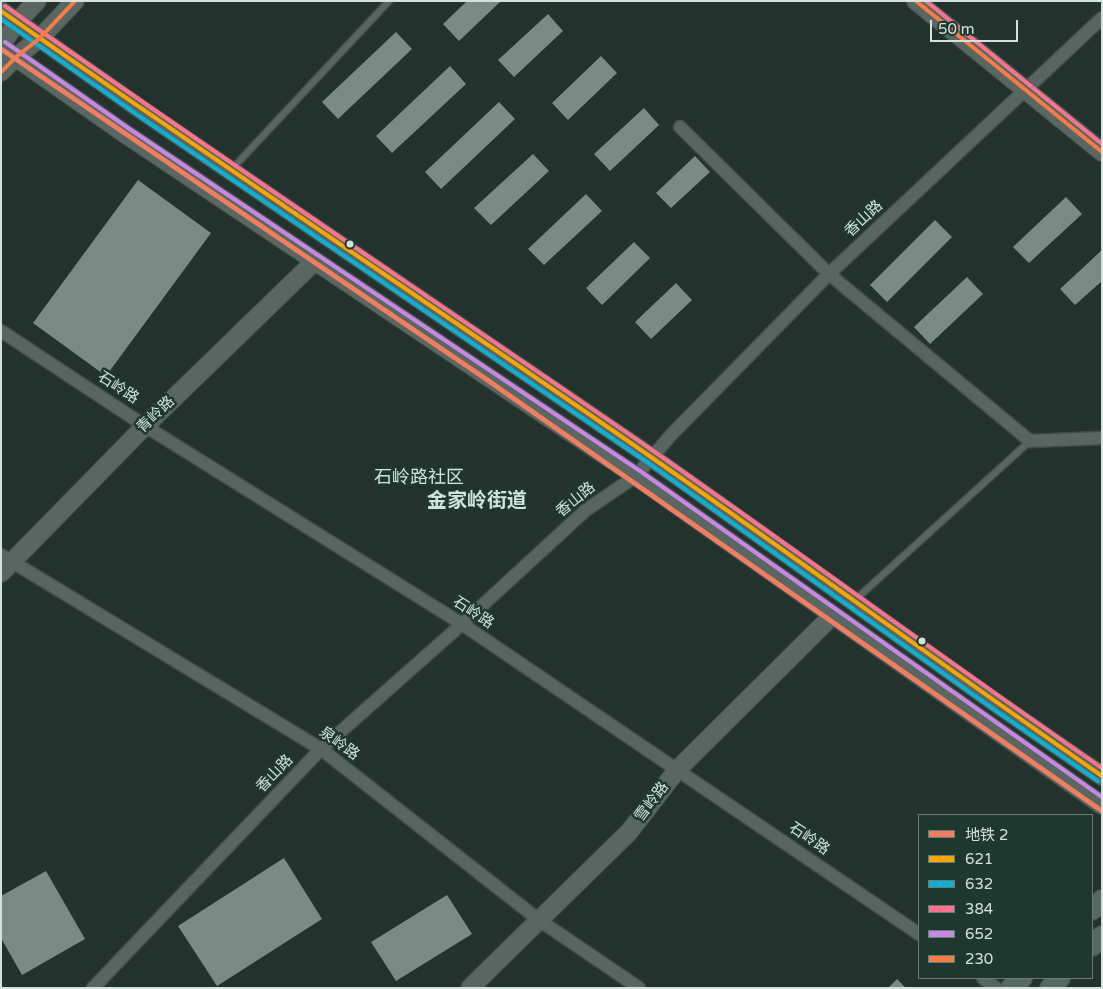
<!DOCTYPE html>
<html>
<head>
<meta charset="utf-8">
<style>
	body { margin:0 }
	#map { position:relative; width:1103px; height:989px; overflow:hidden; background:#24322d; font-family:"Varela Round","Noto Sans SC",sans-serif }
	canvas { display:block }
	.frame { position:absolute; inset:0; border:2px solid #d3e2dc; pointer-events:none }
	.legend { position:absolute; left:918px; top:814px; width:175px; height:165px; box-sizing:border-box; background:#1e382f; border:1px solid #667c74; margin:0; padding:6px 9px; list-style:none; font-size:15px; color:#d3e2dc }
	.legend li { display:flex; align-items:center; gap:10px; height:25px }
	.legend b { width:25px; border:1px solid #667c74 }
	.scale { position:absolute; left:930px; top:20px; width:88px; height:22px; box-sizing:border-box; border:2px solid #d3e2dc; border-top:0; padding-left:6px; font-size:15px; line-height:18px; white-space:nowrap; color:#d3e2dc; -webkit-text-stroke:4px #1e382f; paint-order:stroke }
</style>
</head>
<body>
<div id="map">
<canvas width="1103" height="989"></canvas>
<div class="frame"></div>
<ul class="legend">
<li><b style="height:6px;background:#f07e61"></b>地铁 2</li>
<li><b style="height:6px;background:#f7a600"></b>621</li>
<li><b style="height:6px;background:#0dafd3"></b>632</li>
<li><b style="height:6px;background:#fc738d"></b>384</li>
<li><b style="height:6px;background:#c787e3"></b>652</li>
<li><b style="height:6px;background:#f77d43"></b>230</li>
</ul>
<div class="scale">50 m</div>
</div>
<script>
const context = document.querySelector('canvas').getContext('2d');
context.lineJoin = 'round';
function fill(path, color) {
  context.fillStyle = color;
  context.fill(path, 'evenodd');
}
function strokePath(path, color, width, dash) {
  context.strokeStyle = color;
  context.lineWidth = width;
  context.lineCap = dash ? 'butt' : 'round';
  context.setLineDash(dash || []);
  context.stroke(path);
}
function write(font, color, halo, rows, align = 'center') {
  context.font = font + ' "Varela Round","Noto Sans SC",sans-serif';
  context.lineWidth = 5;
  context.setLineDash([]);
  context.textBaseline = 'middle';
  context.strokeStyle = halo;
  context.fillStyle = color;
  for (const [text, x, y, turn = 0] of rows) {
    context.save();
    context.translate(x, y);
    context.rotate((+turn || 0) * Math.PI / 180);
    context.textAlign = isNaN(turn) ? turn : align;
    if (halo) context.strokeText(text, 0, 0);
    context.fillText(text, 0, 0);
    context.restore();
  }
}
fill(new Path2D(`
	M467,1H501L459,41L443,24Z
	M548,14L563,31L514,77L498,60Z
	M396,32L412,49L338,119L322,102Z
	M601,56L617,73L568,120L552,103Z
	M450,66L466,84L392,153L376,136Z
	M499,102L515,119L441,189L425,172Z
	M644,108L659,125L610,171L594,154Z
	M533,154L549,171L491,225L474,208Z
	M695,156L710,172L671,208L656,193Z
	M138,180L211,233L106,376L33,323Z
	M586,194L602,211L544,265L528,249Z
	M1066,197L1082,214L1029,263L1013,247Z
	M935,220L952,237L887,302L870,285Z
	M634,242L650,258L602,305L586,288Z
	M1102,250V281L1075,305L1060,289Z
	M967,277L983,294L930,344L914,327Z
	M676,283L692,300L651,339L635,322Z
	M284,858L322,919L217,986L178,926Z
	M46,871L85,939L22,975L1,938V896Z
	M447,895L472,934L396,981L371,942Z
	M897,979L906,988H888Z`), '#798b84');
const lane = new Path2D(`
	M231,170L389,1
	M855,600L1030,441`);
const street = new Path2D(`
	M680,127L829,274L1030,441L1102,438
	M1,331L145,426L462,624L919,934
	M1,555L321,749L539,920L639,988
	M983,978L996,988
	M93,988L321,749L462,624L586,510L636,476L671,435L829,274L1102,18`);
const secondary = new Path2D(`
	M916,1L1102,152
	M1,11L146,113L651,457L996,703L1102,776
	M1,45L17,22L37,1
	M1,47L124,133L636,476L1102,805
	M1,72L16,57L40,38L75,1
	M1,573L145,426L315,261
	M470,988L629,832L677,770L833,615`);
const primary = new Path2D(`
	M1092,910L1102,900
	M1092,946L1102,936
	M1011,988L1022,978
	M1050,988L1060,978`);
strokePath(lane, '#414d49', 9);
strokePath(street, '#414d49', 15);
strokePath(secondary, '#414d49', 20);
strokePath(primary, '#414d49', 22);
strokePath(lane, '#5a6561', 6);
strokePath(street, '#5a6561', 12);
strokePath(secondary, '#5a6662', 18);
strokePath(primary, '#586863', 20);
strokePath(new Path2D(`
	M1,11C216,162 435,307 651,457C802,562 950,671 1102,776`), '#f7a600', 4);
strokePath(new Path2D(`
	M1,19L142,118L647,462L992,708L1098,781`), '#0dafd3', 4);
strokePath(new Path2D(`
	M926,1L1102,144
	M5,6C219,157 437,302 652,450C803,555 951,664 1102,768`), '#fc738d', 4);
strokePath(new Path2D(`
	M5,42L128,128L640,471L1102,797`), '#c787e3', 4);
strokePath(new Path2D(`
	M916,1L1102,152
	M1,72L16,57L40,38L75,1`), '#f77d43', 4);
strokePath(new Path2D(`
	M1,49L483,377L1102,811`), '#f07e61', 5);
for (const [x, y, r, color] of [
	[350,244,4.5,"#d3e2dc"],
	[922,641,4.5,"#d3e2dc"]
]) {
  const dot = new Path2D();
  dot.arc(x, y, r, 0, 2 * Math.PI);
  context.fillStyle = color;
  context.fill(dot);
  strokePath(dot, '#1e382f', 2);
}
write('15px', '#d3e2dc', '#1e382f', [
	["香山路",864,219,-43],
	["石岭路",118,388,33],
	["青岭路",156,415,-44],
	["香山路",576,500,-39],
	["石岭路",473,613,33],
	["泉岭路",339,744,36],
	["香山路",275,774,-46],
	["雪岭路",652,802,-53],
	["石岭路",809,839,34]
]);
write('18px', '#d3e2dc', '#1e382f', [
	["石岭路社区",419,478]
]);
write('bold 20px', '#d3e2dc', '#1e382f', [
	["金家岭街道",477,502]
]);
</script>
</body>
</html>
